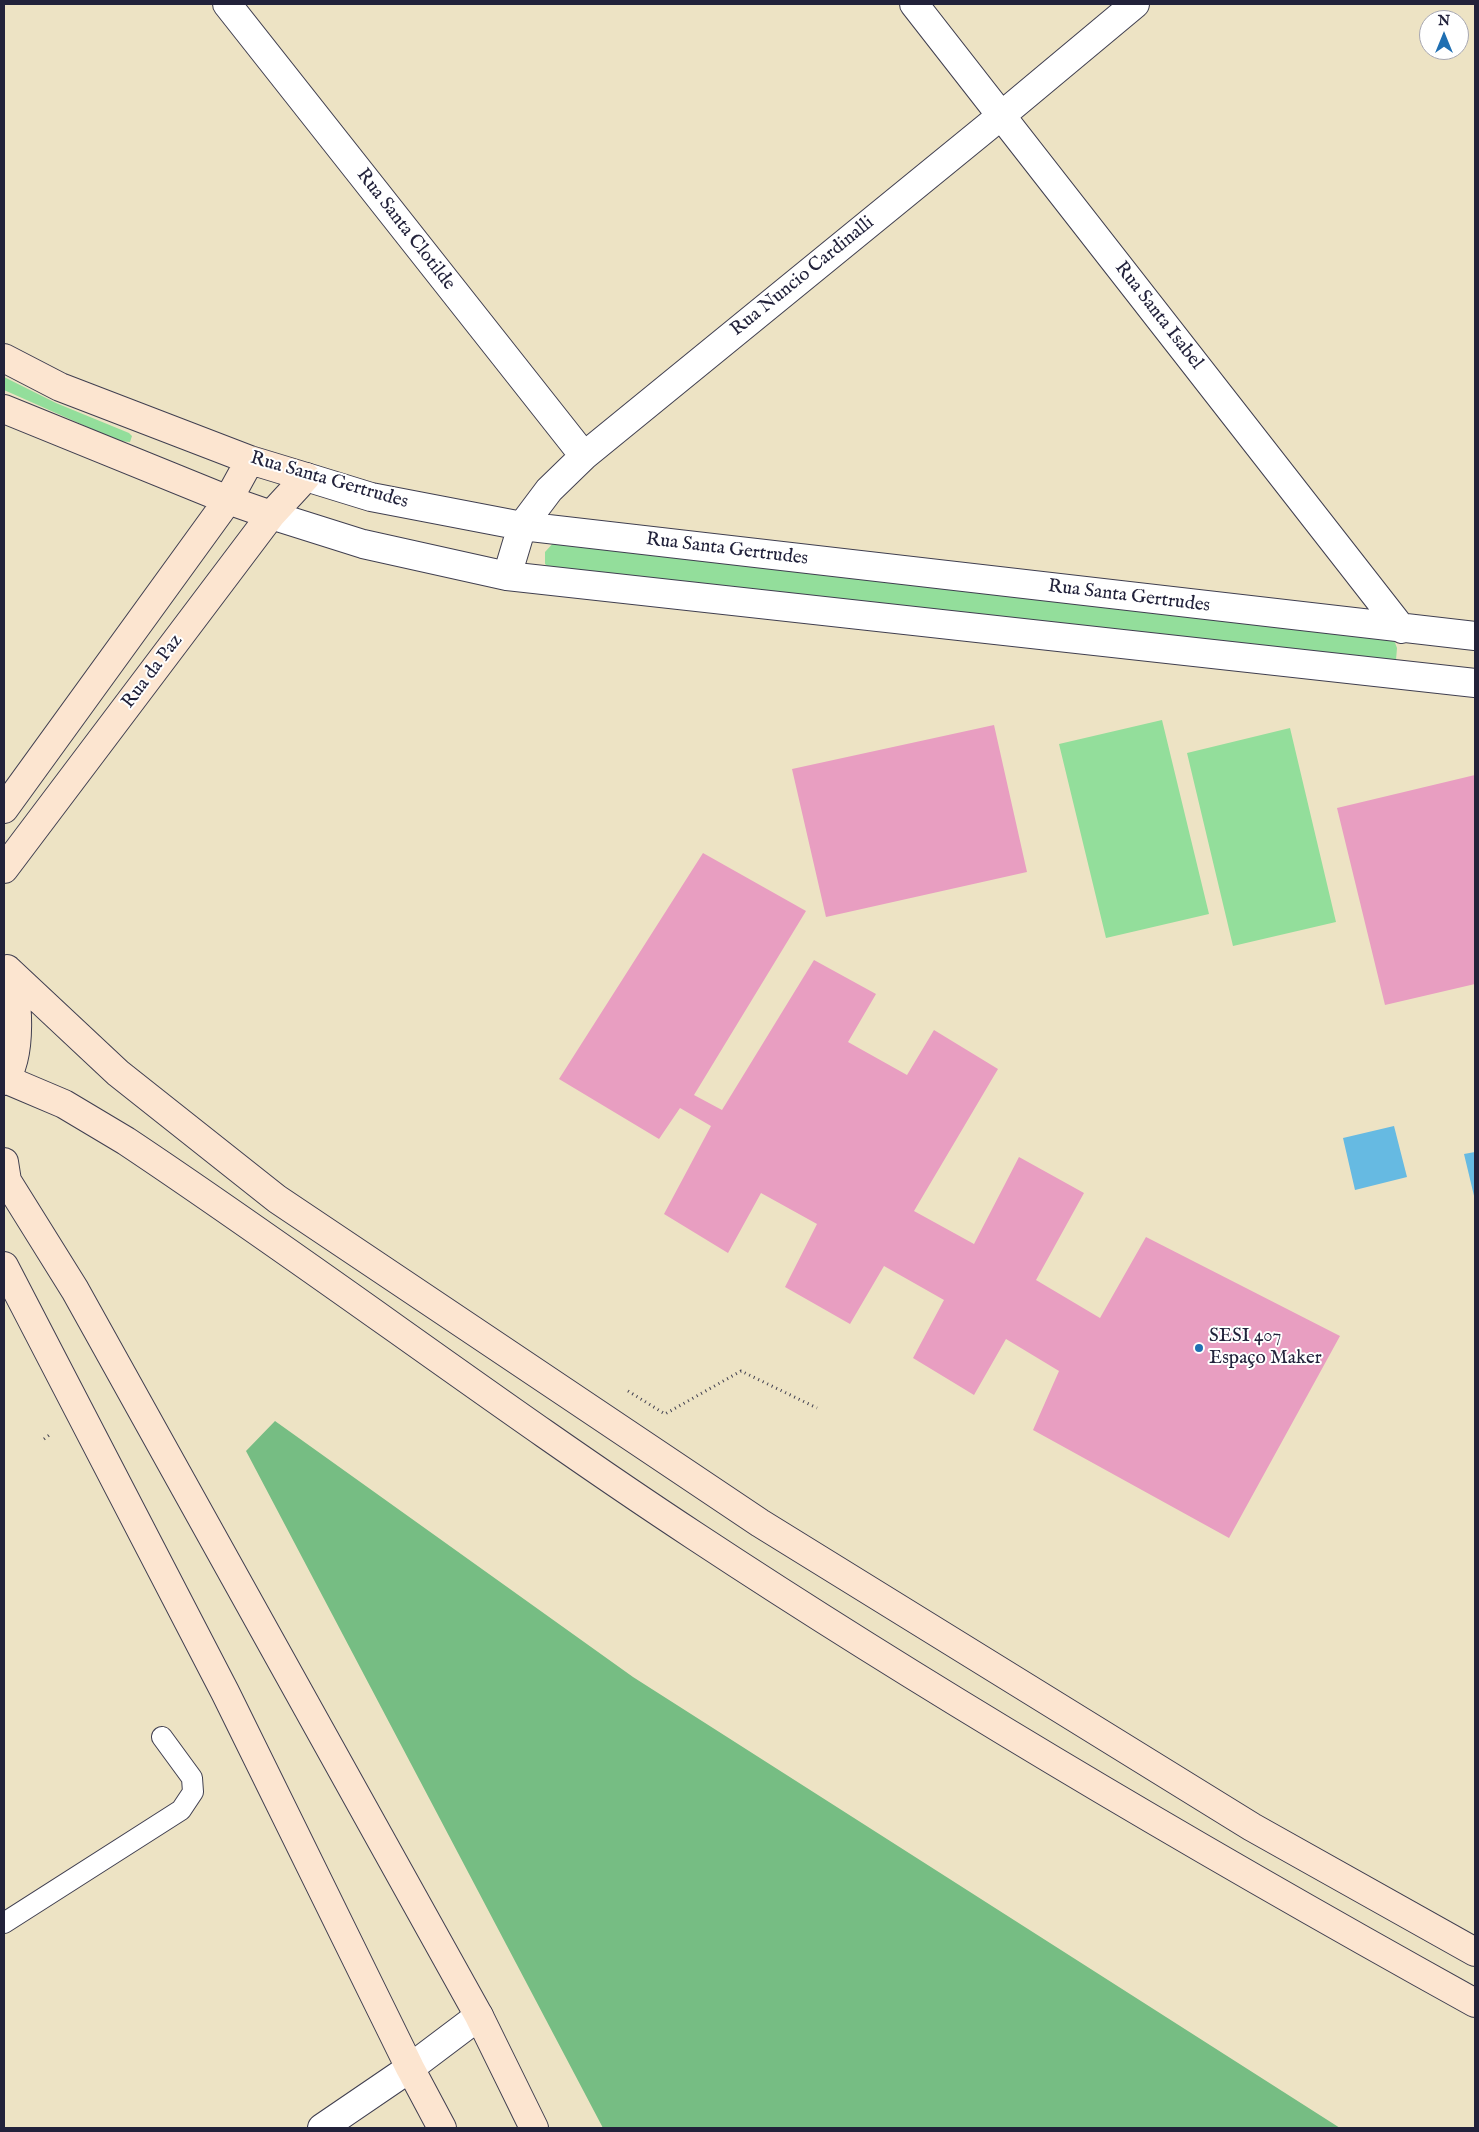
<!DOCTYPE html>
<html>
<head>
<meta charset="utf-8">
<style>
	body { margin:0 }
	#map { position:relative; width:1479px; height:2132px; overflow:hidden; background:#ede3c4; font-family:"IM FELL English",serif }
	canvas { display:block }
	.frame { position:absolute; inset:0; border:5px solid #22223b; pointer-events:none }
	.north { position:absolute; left:1419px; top:10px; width:50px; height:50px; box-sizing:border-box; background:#fff; border:1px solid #a7a7b1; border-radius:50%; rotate:0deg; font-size:14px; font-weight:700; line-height:20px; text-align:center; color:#22223b }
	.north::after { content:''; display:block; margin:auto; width:18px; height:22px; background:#1f6fb2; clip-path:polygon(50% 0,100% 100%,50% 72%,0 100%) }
</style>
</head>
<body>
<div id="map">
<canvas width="1479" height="2132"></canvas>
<div class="frame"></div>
<div class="north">N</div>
</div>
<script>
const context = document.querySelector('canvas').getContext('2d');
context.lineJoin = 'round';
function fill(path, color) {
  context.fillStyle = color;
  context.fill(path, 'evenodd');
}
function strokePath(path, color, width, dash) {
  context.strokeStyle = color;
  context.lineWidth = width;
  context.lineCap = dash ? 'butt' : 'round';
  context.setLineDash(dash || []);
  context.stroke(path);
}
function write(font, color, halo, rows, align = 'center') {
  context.font = font + ' "IM FELL English",serif';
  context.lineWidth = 4;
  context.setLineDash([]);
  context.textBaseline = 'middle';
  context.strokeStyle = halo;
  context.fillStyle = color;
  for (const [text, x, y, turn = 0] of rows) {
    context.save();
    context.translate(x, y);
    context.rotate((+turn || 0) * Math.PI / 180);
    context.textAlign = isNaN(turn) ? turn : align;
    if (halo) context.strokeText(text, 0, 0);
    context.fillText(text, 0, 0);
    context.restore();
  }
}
fill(new Path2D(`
	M4,377L56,403L129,433L132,436L130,442L119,441L4,390Z
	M555,541L1394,640L1397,648L1396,660L1390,665L554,572L545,564V552Z
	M1162,720L1209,914L1106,938L1059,744Z
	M1290,728L1336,922L1233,946L1187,753Z`), '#93de9b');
fill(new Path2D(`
	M275,1421L633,1677L1340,2128H603L246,1451Z`), '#76bd83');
fill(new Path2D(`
	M1394,1126L1407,1177L1355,1190L1343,1138Z
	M1475,1152V1200L1464,1154Z`), '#66bae2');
fill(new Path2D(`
	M994,725L1027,872L826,917L792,769Z
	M1475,775V984L1385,1005L1337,808Z
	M703,853L806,911L694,1095L722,1110L814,960L876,994L848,1042L907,1075L934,1030L998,1069L914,1211L974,1244L1019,1157L1084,1193L1036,1280L1100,1318L1146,1237L1340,1336L1229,1538L1033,1430L1059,1371L1006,1339L974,1395L913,1358L944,1300L884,1266L850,1324L785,1287L817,1224L761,1193L728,1253L664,1214L711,1126L680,1108L659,1139L559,1079Z`), '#e89ec1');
const lane = new Path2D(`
	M4,1923L181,1810L193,1792L192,1778L162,1737`);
const street = new Path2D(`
	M227,4L584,456
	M914,4L1402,629
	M306,477L371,497L522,526L1475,636
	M271,515L363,544L507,576L1475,683
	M507,576L522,526L549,490L584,456L1002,115L1135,4
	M322,2128L410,2068L479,2016`);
const secondary = new Path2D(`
	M4,358L60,387L250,460L306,477L271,515L4,869
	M4,409L228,500L271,515
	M4,809L228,500L250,460
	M8,970L118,1073L277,1199L760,1523L1252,1827L1475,1952
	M5,1079L64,1104L126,1141C318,1269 502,1409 695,1536C948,1703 1210,1856 1475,2003
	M4,1081C22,1057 20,995 7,969
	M4,1162L7,1181L75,1290L479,2016L534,2128
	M4,1266L225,1692L410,2068L442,2128`);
strokePath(lane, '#403f50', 22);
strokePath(street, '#403f50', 30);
strokePath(secondary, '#403f50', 30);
strokePath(new Path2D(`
	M628,1391L665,1414L741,1371L817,1408
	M44,1439L52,1433`), '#403f50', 3, [1, 4]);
strokePath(lane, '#fff', 20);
strokePath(street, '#fff', 28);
strokePath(secondary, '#fce5d0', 28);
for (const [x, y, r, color] of [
	[1199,1348,5,"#1f6fb2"]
]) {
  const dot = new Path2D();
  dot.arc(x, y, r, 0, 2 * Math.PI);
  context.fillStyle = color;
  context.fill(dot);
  strokePath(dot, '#fff', 2);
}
write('19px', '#22223b', '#fff', [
	["Rua Santa Clotilde",405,230,52],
	["Rua Nuncio Cardinalli",803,277,-39],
	["Rua Santa Isabel",1158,316,52],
	["Rua Santa Gertrudes",329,481,16],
	["Rua Santa Gertrudes",727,550,7],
	["Rua Santa Gertrudes",1129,597,7],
	["Rua da Paz",153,672,-53]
]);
write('19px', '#22223b', '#fff', [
	["SESI 407",1209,1337],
	["Espaço Maker",1209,1359]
], 'left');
</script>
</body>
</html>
